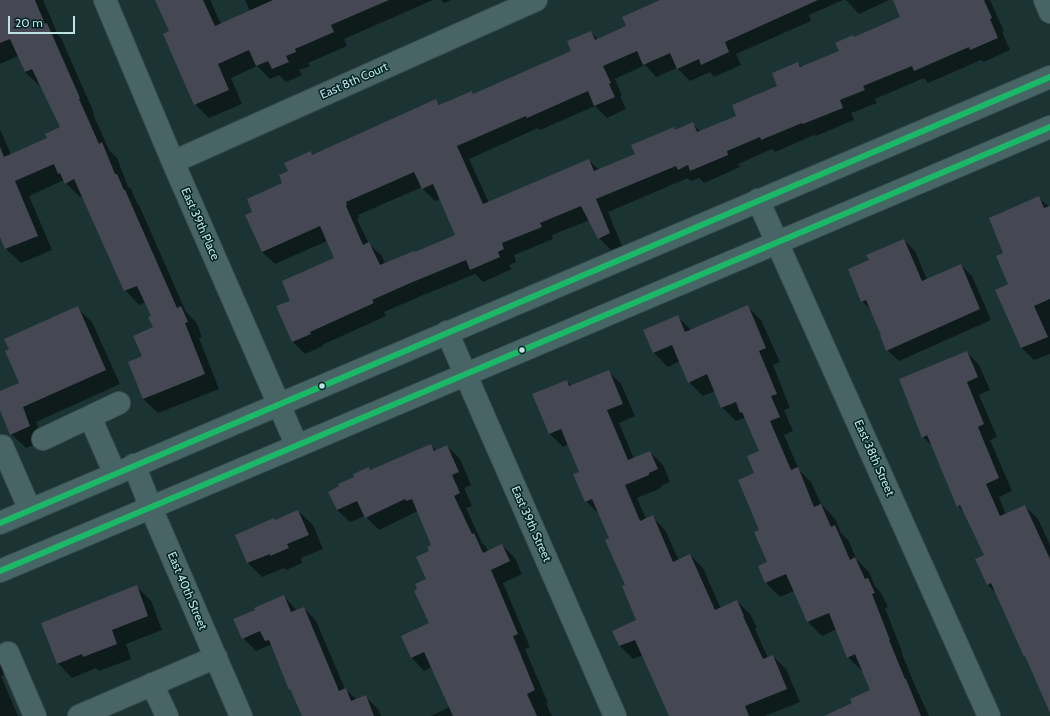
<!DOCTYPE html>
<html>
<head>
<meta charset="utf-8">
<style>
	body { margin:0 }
	#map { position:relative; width:1050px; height:716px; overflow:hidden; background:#1c3333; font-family:Cabin,sans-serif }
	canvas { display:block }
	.scale { position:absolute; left:8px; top:16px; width:67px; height:18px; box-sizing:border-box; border:2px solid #bee1e1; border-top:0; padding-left:5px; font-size:12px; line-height:14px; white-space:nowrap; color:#bee1e1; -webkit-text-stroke:3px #012222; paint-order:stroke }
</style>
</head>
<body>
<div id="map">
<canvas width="1050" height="716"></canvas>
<div class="scale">20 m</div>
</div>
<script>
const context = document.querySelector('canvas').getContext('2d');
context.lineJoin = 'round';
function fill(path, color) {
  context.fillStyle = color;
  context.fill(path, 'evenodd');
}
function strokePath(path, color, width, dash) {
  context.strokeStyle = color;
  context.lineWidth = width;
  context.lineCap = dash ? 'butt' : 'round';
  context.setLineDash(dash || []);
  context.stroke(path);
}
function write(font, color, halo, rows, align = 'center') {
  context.font = font + ' Cabin,sans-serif';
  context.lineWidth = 3;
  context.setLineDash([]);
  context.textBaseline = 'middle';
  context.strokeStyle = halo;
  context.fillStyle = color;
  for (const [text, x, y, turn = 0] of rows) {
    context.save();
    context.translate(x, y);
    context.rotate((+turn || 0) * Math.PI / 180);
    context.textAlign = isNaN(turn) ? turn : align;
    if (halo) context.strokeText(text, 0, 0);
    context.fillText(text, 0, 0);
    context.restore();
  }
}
fill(new Path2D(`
	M0,0H43L58,35L61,38L94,113L93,114L109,150L117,158L128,187L131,189L137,203L139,205L186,312L196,322L202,337L199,338L219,389L158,413L143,399L144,357L154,327L152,317L146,302L139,305L125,290L83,196L80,197L66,183L64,180L29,196L52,250L21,263L6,249L0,234V129L11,155L48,139L61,128L41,86H40L25,72L18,56L0,64Z
	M156,0H210L221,24L250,11L245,0H433L344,39L347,46L308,63L310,66L299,70L302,75L286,82L279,75L270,79L257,66L231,78L242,104L209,118L195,104L170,32Z
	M441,0H452L444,3Z
	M663,0H843L809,15L811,21L736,54L741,65L714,77L710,72L690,81L677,68L656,77L645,65L615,79L622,96H620L626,109L607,118L595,106L540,130L538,128L469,159L489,203L589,160L599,170L636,155L673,128L676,131L693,124L701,132L738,116L779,86L798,63L802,67L840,51L853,36L855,38L902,18L894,0H990L1004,31L1002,32L1010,50L984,62L981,60L928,83L924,78L875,99L877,103L851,113L854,120L816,136L814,135L775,152L772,149L738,164L740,167L704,183L699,178L691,181L688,178L608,212L622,246L611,250L599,238L590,220L552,235L553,239L514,255L516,262L509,265L512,269L483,282L475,274L421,296L384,312L386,316L322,345L323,346L305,354L293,342L291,301L335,259L327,241L275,264L262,252L254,212L284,184L289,171L310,152L313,155L436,100L441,106L472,92L474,95L572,52L591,32L598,40L627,27ZM422,187L423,189L435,201L440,199L456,236L415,253L385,264L382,256L369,244L357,219L359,218L358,215Z
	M846,0H889L859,14Z
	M1039,198L1049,207H1050V354L1034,360L1022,348L996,290L1009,284L1005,253Z
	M904,240L915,251L927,280L961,265L972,276L991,320L899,361L887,350L883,335L872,311L862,301L870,261Z
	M747,306L761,320L780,362L773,365L790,408L784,410L793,431L784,435L799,470L811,482L821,504L835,519L841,533L848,540L857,560L869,572L875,586L881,593L888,607L885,608L903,654H902L918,693L919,694L929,716H856L871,691L863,671H862L848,657L837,629L822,636L808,622L794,591L780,597L766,583L759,566L768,563L761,531L755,474L760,451L746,417L736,421L722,407L715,391L703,396L689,382L680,361L668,367L654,353L644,330L677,316L691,330Z
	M77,308L92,322L120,384L36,422L44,441L26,448L11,434L0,407V392L21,383Z
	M967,352L979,365L990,390L979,395L997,437L990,440L1012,491L999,497L1006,515L1025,506L1038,519L1050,545V713L1028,660L1024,656L997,594L988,585L985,555L966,514L958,506L933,447L923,437Z
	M608,371L621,384L635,416L619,423L634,459L650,452L663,465L670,482L661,486V488L637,498L646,519L653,517L665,530L679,561L690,555L703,568L721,609L737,601L750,614L757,628L755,629L768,658L773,656L786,669L800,702L765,716H670L643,655L633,659L620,646L614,631L637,620L611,539L599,514L586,501L580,472L568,444L563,447L550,434L533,395L567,381L572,386Z
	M431,445L437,451L447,446L460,459L471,485L464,488L472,506L466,508L482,543L486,547L488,551L502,545L515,558L522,574L503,583L530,647L525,649L548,703H546L552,716H431L449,707L432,667L424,671L412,658L402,637L430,624L427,580L430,552L433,546L418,511L379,530L365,516L350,522L337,510L355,477L369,468L371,470Z
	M298,511L313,525L323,549L301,558L302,563L286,570L284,568L262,577L248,563L236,535Z
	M136,586L151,601L162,630L126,644L131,659L99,671L96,668L72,678L58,663Z
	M284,596L297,611L304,608L316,621L345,689H346L357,700L365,696L378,709L381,716H303L292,691L290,689L273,647L270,645L256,651L243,638L257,610Z
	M0,646L12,672L1,676L18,716H0Z`), '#0007');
fill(new Path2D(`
	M0,0H35L45,24L47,23L80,98L79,99L99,144L102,142L115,174H117L124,190H125L177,308L181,306L188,322L185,323L205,374L143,399L128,362L142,356L133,336L153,327L148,317L151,316L137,286L124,291L74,179L65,184L60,173L58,174L54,164L15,181L38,236L5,249L0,237V147L4,157L47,138L45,134L60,127L32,69L25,72L10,39L0,43Z
	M155,0H203L215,26L273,0H389L331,25L334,32L295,49L296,52L286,56L289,62L272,69L268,61L256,66L249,50L218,64L229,90L194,105L163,34L169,31Z
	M660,0H818L725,42L729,52L701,65L699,59L677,69L670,53L643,65L637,51L603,66L611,83L609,84L615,97L594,106L588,91L527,118L526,116L457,146L483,204L589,159L594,171L635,154L631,145L674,127L675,130L693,122L697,132L736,116L732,105L777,86L772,73L798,62L800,67L839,51L835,43L853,35L854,37L900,17L893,0H984L992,18L990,19L998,38L970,50L969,47L914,71L912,66L863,86L865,90L840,100L843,108L803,124L802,123L761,140L760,137L727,151L728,155L690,171L688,165L678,170L676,166L596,199L610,233L598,239L581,206L540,223L542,227L502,243L504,249L498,252L500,257L470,270L466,260L408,284L372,300L374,303L310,332L311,334L292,342L276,306L290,301L282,281L334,258L320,226L262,252L245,215L252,212L247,199L282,183L279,175L288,171L284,163L311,151L312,155L436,99L439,105L472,91L473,94L571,51L567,41L591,31L595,40L626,26L622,17ZM414,172L422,189L433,184L455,235L415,252L414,251L380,265L369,242L363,245L346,206L347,205L346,202Z
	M1039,196L1044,208L1050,206V299L1034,306L1048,337L1021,348L995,290L1008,284L996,256L1003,253L989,218Z
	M904,239L922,281L961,264L980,309L886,351L880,335H881L866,300L861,302L848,269L869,260L866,255Z
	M748,305L766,348L759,351L777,394L771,396L780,417L770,421L791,470L798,467L814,507L821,504L831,527L835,525L850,560L855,557L865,579L868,578L875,593L872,594L890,640H889L905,679H906L921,716H824L852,703L850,699L870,690L855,654L847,658L829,613L807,622L786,574L765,583L758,566L767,562L754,532L759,530L738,480L754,473L747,456L759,451L742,412L740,413L736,402L721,408L707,374L688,383L672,345L653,353L643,330L678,315L685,332Z
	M78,306L106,370L23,407L30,426L10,435L0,410V391L19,383L5,351L9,349L4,339Z
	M967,351L978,377L967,382L984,424L978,427L999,478L986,484L1000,516L1025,505L1050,559V713L1025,656L1024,657L991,583L987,585L975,559L984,555L960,505L957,507L927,435L922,438L899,379Z
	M609,370L623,404L607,410L628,460L650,451L658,469L649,473V475L625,485L640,521L653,515L673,562L690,554L715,610L737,600L744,616H743L763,659L773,655L787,689L745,706L749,716H669L635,640L619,646L612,631L636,620L622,586L625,585L605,540L609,538L592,499L585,502L573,474L579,472L561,429L549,434L532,394L567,380L569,386Z
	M431,444L434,451L447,445L459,472L452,475L460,493L454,496L472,534L474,533L483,553L502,544L510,561L491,570L518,634L513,636L535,690L527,694L537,716H453L424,652L411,658L401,636L429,623L414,591L417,589L415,584L426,579L416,557L429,551L427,547L431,545L412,499L406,501L405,499L365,518L357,501L337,510L328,492L339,486L338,484L354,477L353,474L369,467L370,470Z
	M298,510L309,535L287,544L289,548L270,556V554L247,563L235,535L274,518L275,520Z
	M137,585L148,616L112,630L117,644L83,657L82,654L57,664L41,623Z
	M284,595L291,612L304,607L339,691L346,688L351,701L366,695L374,716H302L290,689L289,690L269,640L265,641L260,631L242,639L233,619L255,610L254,608Z`), '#454753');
const minor = new Path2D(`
	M105,0L173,162L297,446
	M1045,0L1050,12
	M173,162L536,0
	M758,200L989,716
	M447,332L615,716
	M90,417L115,474
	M43,439L119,403
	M2,446L30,510
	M134,465L151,508L241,716
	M8,653L35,716
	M152,684L167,716
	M79,716L216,657`);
const major = new Path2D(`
	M0,523L1050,77
	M0,571L297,446L1050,127`);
strokePath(minor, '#3a4e4e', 24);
strokePath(major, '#3a4e4e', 24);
strokePath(minor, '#486464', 22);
strokePath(major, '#476565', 22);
strokePath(new Path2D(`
	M0,523L1050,77
	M0,571L1050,127`), '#1ab867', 6);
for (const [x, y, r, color] of [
	[522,350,3.5,"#bee1e1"],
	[322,386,3.5,"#bee1e1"]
]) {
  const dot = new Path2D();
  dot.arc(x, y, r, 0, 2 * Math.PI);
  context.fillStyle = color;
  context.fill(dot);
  strokePath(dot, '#012222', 1.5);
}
write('12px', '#bee1e1', '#012222', [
	["East 8th Court",354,81,-24],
	["East 39th Place",200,224,66],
	["East 38th Street",874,458,66],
	["East 39th Street",531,524,66],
	["East 40th Street",187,591,67]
]);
</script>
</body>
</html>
